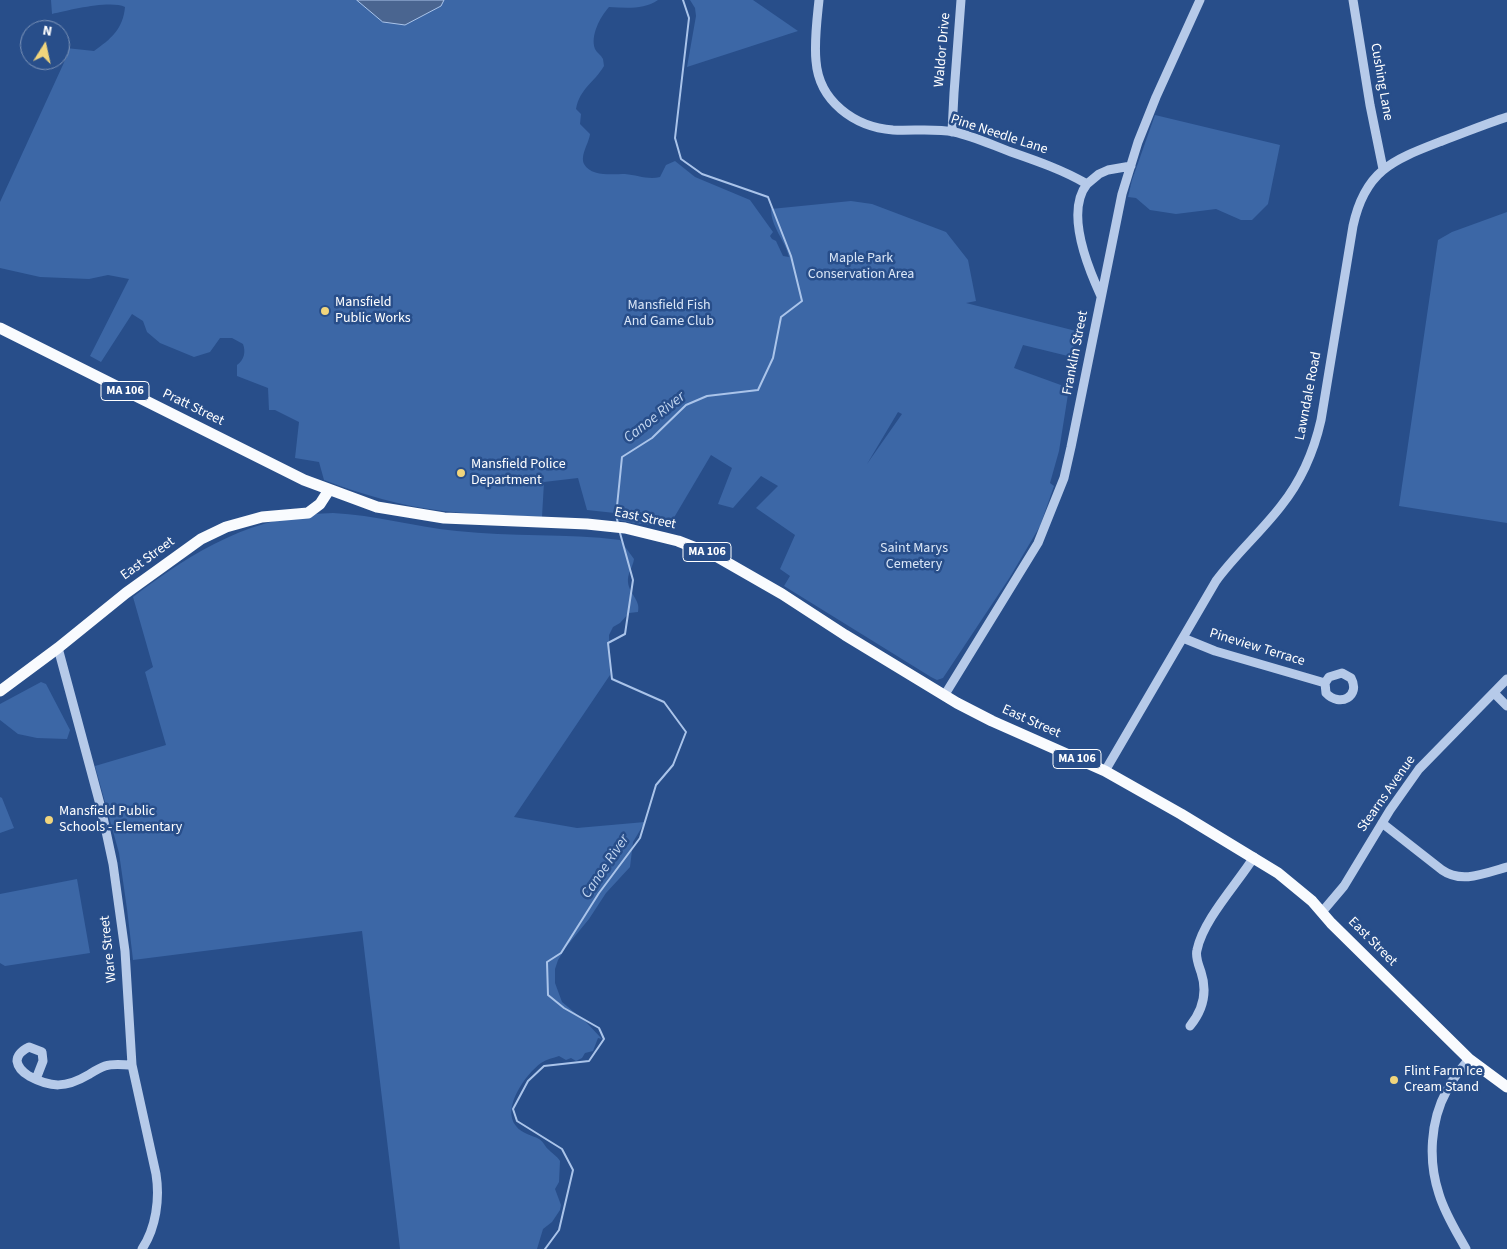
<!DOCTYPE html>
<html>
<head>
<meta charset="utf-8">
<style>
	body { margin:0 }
	#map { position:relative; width:1507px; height:1249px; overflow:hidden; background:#284e8a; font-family:"Source Sans 3",sans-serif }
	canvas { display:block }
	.north { position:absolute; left:20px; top:20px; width:50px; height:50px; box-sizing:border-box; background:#284e8a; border:1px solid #7e95b9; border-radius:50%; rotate:10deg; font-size:14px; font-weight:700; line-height:20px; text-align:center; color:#fff }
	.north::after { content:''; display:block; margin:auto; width:18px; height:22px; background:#f1d57c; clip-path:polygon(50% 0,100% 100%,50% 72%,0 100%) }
</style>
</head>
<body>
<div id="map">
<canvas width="1507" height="1249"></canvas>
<div class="north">N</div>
</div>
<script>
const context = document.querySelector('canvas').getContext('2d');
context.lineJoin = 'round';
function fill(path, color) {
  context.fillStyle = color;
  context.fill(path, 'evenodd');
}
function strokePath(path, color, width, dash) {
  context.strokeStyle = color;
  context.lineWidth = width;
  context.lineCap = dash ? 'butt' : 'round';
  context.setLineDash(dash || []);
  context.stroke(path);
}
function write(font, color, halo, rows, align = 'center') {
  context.font = font + ' "Source Sans 3",sans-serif';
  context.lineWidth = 5;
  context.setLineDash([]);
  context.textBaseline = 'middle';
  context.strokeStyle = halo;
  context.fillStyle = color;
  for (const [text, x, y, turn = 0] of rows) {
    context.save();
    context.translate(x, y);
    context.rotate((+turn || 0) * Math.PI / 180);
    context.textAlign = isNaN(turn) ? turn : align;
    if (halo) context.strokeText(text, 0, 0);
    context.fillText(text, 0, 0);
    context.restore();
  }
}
fill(new Path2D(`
	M51,0H658C643,10 626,8 609,7C600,17 590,36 595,49C597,53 601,55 603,59L604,66C594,83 580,88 576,109L581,114L580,124L590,134C589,143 580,155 584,164C591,177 613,174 625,174C637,175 648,180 660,177L666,165L675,161L695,177L750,200L773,232L770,236L772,239L776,241L783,256L789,257C785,240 771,227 771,209L851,201L872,204L946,232L968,260L976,301L966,303L1076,331L1072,357L1023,345L1014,368L1069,388L1059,451L1050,483L1054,486L1040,526L1010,577L943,678L937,680L931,677L784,586L790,576L780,569L795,535L756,508L778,486L761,476L733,508L718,504L732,468L711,455L672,521L659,519L654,526L617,520L615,513L587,510L578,478L544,482L542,517C509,515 476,515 443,511C402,506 363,495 324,480L319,462L295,458L299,422L275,410H269L268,388L237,376V365C244,360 246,352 243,344L232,338H220L210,352L194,357L160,343L147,332L143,321L132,314L101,362L90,356L129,279L108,275L89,279L40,277L0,268V202L67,56L62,52L66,48L94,51C111,39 123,29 125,7C110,0 70,10 52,14ZM898,412L902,414L867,464Z
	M690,0H753L798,31L687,67L696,16L695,8Z
	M1155,115L1280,145L1268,204L1252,220H1241L1216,209L1176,214L1150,210L1136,198L1128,197L1132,180Z
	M1507,212V523L1399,506L1438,240L1452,232Z
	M333,513C375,515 415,527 457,531C511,537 566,533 620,540L634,559C633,567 627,574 628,582C629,594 641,600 638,612L629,613L620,623L613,627L609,635L610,675L514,817L577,828L645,822L633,842L630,867L606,893L589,919L566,947L558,960L555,969V983L562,1002L586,1022L602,1039L598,1038L593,1051L585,1053L582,1058L576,1061L571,1058L566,1060L559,1056C553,1058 547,1059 541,1063C526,1074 501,1108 516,1126C522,1134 532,1135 539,1139C544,1142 545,1147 549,1150C553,1154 557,1156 560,1161L559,1182L555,1189L561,1205L560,1210L552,1222L543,1229L537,1249H400L362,931L133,960L127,909L119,853L95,766L166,745L145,672L153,667L133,597C195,550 253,515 333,513Z
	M41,682L46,684L70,730L67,739L37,738L18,734L0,720V704Z
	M0,797L2,798L14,828L0,833Z
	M77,879L90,953L5,966L0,963V894Z`), '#3c67a6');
const water = new Path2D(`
	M357,0H444L441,6L405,25L383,22Z`);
fill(water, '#4a6590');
strokePath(water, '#aac4ea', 1);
strokePath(new Path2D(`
	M618,523L616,516L622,457L652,438L686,405L707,396L758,390L773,358L781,317L802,301L791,256L768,197L702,174L681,159L675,138L689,18L683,0
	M545,1249L559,1230L573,1170L562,1149L517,1121L513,1109L528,1081L544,1066L589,1061L604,1039L599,1028L564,1008L548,995L547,962L561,953L599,893L640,838L656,785L673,765L686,732L664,702L612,679L608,643L625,634L633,580L620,533`), '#aac4ea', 2);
strokePath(new Path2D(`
	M819,0C817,20 814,41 816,61C819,101 854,127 893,130C913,131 934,128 954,132C973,136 992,145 1011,152C1037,161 1063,170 1087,184L1099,174L1108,170L1131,166
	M1353,0L1370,105L1383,169
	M952,132L954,93L961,0
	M1087,184C1065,212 1088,268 1101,296
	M1183,638L1215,651L1325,683L1326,693C1340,708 1361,696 1351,678L1342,673L1329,677L1325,683
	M58,648L101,808L113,864L125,951L132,1065L156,1174C160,1199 156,1228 142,1249
	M1494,693L1507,706
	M944,696L1038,543L1064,478L1071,447L1122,194L1138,142L1156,97L1200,0
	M1105,771L1216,581C1235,555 1261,532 1281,506C1301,481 1314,451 1321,420L1353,226C1365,170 1393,160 1442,141C1464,133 1485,124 1507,117
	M1382,823L1442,870C1462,884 1485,873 1507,867
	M1322,912L1344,886L1390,810L1419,769L1507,679
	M1190,1026C1203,1010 1208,993 1201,972C1199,966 1195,957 1197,950C1203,920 1237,884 1254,857
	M36,1079L43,1061L42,1052L29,1047C23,1050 17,1054 17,1061C18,1068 24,1073 29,1076C51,1088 66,1088 88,1075C93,1072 99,1068 105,1066C114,1063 123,1065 132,1065
	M1466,1249C1456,1231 1445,1214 1439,1194C1428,1161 1430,1121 1447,1090C1452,1079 1461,1069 1469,1059`), '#b6cae9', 9);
strokePath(new Path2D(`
	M0,328L304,480L377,507L444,518L587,524L625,528L678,541L714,555L782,594L845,635L957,703L992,721L1105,771L1181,814L1278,873L1312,901L1331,923L1469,1059L1507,1087
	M0,691L58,648L126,593L201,539L226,527L262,517L308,513L320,504L329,490`), '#f9fbfe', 11);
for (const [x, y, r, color] of [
	[325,311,5,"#f1d57c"],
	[461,473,5,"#f1d57c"],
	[49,820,5,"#f1d57c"],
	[1394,1080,5,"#f1d57c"]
]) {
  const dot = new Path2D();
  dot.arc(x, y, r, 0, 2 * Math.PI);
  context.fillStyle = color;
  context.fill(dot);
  strokePath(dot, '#284e8a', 2);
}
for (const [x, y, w] of [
	[125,391,48],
	[707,552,48],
	[1077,759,48]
]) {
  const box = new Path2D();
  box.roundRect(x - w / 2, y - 9.5, w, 19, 4);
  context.fillStyle = '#284e8a';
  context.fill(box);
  strokePath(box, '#fff', 1);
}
write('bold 12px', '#fff', null, [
	["MA 106",125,391],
	["MA 106",707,552],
	["MA 106",1077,759]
]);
write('14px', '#fff', '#284e8a', [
	["Waldor Drive",943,50,-85],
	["Cushing Lane",1381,82,80],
	["Pine Needle Lane",999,135,18],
	["Franklin Street",1076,353,-79],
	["Lawndale Road",1309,396,-79],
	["Pratt Street",193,408,26],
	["East Street",645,519,12],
	["East Street",148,559,-36],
	["Pineview Terrace",1257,648,17],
	["East Street",1031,722,24],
	["Stearns Avenue",1387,794,-55],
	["East Street",1372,942,45],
	["Ware Street",109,949,-96]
]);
write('14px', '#dae6f7', '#284e8a', [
	["Maple Park",861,259],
	["Conservation Area",861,275],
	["Mansfield Fish",669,306],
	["And Game Club",669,322],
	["Saint Marys",914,549],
	["Cemetery",914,565]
]);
write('14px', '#fff', '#284e8a', [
	["Mansfield",335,303],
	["Public Works",335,319],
	["Mansfield Police",471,465],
	["Department",471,481],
	["Mansfield Public",59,812],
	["Schools - Elementary",59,828],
	["Flint Farm Ice",1404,1072],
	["Cream Stand",1404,1088]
], 'left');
write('italic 15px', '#c1d5f0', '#284e8a', [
	["Canoe River",655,418,-38],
	["Canoe River",606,867,-56]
]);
</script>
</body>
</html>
